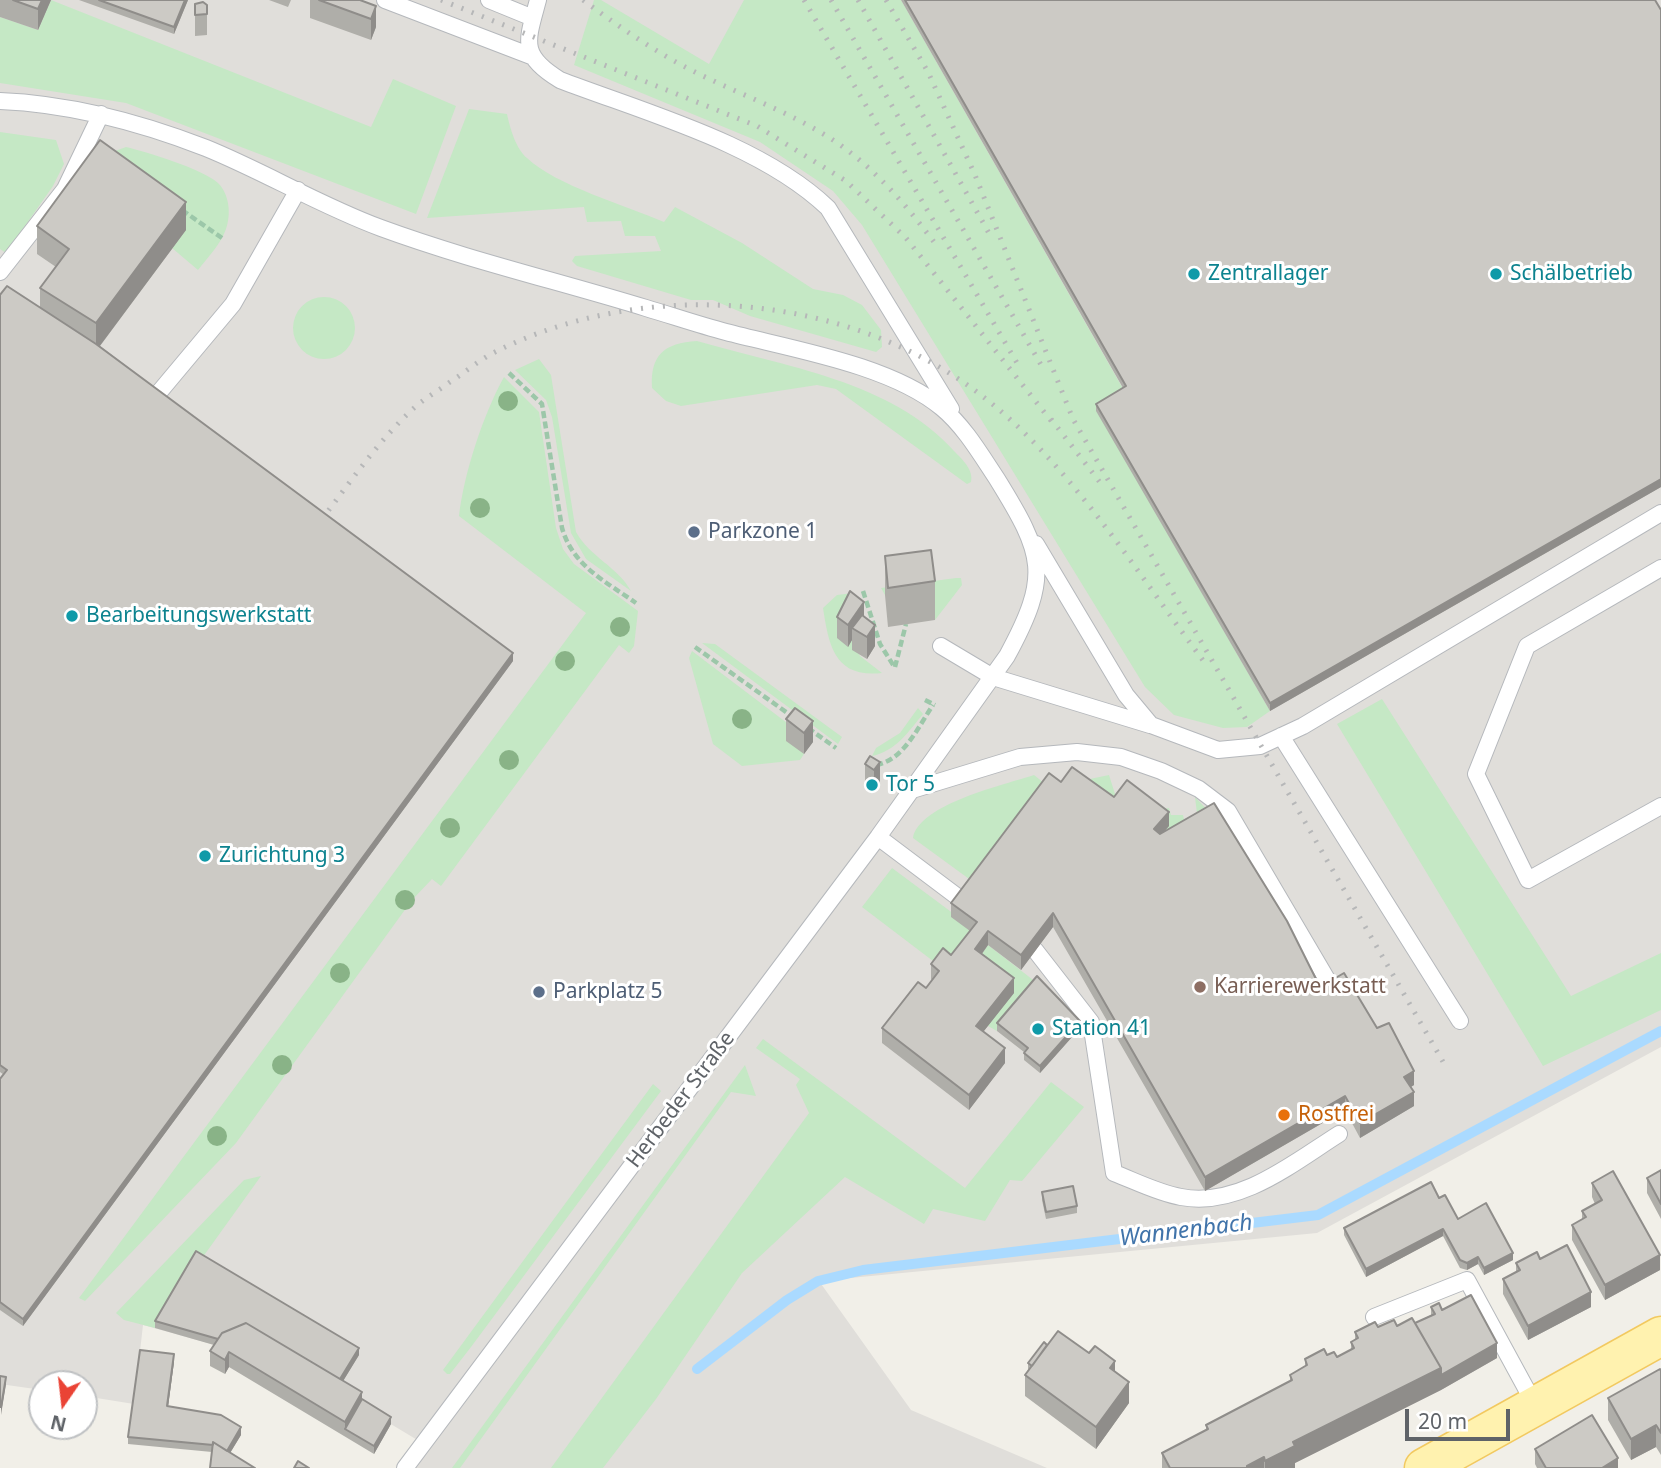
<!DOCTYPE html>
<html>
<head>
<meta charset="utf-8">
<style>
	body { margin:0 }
	#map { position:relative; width:1661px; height:1468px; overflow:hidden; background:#f1efe8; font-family:"Noto Sans",sans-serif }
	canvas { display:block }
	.north { position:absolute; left:28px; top:1370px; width:70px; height:70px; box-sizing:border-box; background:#fff; border:2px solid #bfc1c3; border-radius:50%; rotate:194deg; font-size:19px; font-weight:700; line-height:28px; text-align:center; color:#5f6368 }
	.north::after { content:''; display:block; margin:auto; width:24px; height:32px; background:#ea4335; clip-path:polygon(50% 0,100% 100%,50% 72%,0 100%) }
	.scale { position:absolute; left:1405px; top:1409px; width:105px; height:32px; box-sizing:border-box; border:4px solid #5f6368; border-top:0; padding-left:9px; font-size:21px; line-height:24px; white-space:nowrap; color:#5f6368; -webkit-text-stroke:5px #fff; paint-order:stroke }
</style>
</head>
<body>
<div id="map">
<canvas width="1661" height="1468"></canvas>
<div class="north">N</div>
<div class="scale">20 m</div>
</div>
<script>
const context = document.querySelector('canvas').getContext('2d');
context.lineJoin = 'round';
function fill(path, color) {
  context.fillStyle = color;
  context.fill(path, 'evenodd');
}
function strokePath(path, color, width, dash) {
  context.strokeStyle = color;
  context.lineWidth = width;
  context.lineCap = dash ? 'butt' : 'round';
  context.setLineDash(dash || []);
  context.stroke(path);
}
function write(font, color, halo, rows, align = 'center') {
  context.font = font + ' "Noto Sans",sans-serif';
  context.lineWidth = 6;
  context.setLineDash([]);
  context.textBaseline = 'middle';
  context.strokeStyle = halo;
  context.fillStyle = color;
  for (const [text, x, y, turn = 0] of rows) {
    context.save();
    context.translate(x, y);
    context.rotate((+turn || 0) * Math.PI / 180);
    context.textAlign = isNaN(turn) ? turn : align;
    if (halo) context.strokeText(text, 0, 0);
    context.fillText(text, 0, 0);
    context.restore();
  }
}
fill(new Path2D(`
	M0,0H1661V1047L1317,1233L819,1281L911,1410L1047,1468H406L419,1441L246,1337L222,1347L143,1325L134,1404L84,1396V1384H42V1390L0,1384Z`), '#e0deda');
fill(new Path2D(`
	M51,0L371,127L393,79L456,106L416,214L126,103L0,83V17L38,30Z
	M594,0H601L709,64L744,0H901L1126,394L1097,411L1270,711L1247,727L1223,728L1174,715L1145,687L862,225L833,191L760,142L574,65Z
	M469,109L507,114C510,128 516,149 527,158C555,185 627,206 664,222L675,207L742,243L813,289L843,295L862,305L881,330L882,347L876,352L750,316L713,300H691L577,266L572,261L575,256L661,251L655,236H625L621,221L587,222L584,207L427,218Z
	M0,132L56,140L64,164L53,186L6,253L0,249Z
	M126,147C147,152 203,169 218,183C230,195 231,215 226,229C221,244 207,258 198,270L172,248L107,154Z
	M293 328a31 31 0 1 1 62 0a31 31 0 1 1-62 0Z
	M697,341C783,366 892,381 954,451C962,459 974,470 971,482L967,484L836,389L817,385L681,406L666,401L652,388C650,355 664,343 697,341Z
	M539,359L551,375L576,532C590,557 618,567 631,591L586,559L571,533L552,417L546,400L515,370Z
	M504,377L539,412L556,528L563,549L574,564L638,611L634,646L629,653L619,645L441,886L432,879L412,900L236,1143L85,1301L79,1298L586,613L459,516C464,473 483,415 504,377Z
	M956,578H961L962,585L935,620L931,588L885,595L881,588Z
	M853,593L854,606L844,624L860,656L882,673C835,678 829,647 823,608L837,595Z
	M702,643L715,644L842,737L838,744Z
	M692,651L795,729L804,754L800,760L742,766L713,744L689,658Z
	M1382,699L1571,996L1661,953V1010L1543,1066L1337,724Z
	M918,708L923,714C908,732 896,751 872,756L876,748L900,733Z
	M1072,771L1085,780L1109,775L1115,794L1127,793L1132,797L1139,796L1143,803L1154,801L1157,810L1169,808L1171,815H1183L1185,824L1198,822L1195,797L1214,817L1160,849L1154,843L1168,826L1127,795L1114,812L1072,782L1068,773Z
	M1034,775L1049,787L976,884L913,838C919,804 1004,785 1034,775Z
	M892,868L954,914L977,936L943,963L933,961L862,907Z
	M988,945L1037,983L997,1031L988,1026L975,963Z
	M763,1039L965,1188L1051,1082L1084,1107L1022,1181L1010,1180L985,1221L933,1209L924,1224L845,1177L742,1273L656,1399L603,1468H551L809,1113L796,1085L800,1079L756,1048Z
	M745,1065L756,1096L731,1092L460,1468H452Z
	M653,1084L661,1091L471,1347L450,1374H447L443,1370Z
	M261,1176L200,1261L196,1259L155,1328L124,1320L116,1313L244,1180Z`), '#c5e8c5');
strokePath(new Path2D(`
	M697,1369L787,1300L818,1281L863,1270L1318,1215L1661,1031`), '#aadaff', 10);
const service = new Path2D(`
	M385,0L531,56
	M489,0L533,18
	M538,0C527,41 519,55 560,80C646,113 761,144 828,208L951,409
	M0,101C72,104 139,122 206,148C265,172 321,206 381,228C468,260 558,281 646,308C673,316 699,325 726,332C791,349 891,365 942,408C964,426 981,455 997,479C1044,555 1051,575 1007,656L878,837L405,1468
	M0,272L65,189L101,114
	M156,396L233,304L298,190
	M1036,544L1126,695L1151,725L1218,750L1260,746L1303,726L1661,513
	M1661,568L1527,646L1476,774L1528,880L1661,806
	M941,646L993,677L1150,725
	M1281,736L1460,1021
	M912,790L1020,757L1077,752L1121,757L1161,771L1199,789L1228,811L1328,981
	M878,837L963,901
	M1035,950L1091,1022L1114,1173C1135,1181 1158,1193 1181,1197C1239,1208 1293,1163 1339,1134
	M1374,1317L1467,1280L1535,1405`);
const primary = new Path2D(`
	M1424,1468L1661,1336`);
strokePath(service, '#b5b8bc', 18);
strokePath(primary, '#f2c960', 41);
strokePath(new Path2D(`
	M182,210L222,238
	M509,373L542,404L562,528C573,566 605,581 636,603
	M863,591L880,644L895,668
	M695,647L793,717
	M895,667L906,624
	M925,700L935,705
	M808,728L836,748
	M876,765C904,760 918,727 933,705`), '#9cc7a9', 4.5, [7, 3.5]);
strokePath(service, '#fff', 16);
strokePath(primary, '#fff2af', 38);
strokePath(new Path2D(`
	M441,0L757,126L846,181L906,238L1056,427
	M583,0C618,26 655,52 695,72C741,95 790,112 833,140C875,168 907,206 937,246
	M804,0L1020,368
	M831,0L1044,370
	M858,0L990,235
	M886,0L928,72L975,175L1073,419L1446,1067
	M1051,419L1102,485
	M322,519C351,481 379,440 414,408C425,398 438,391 450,382C464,373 477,362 491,354C640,277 842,291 977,392C1068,460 1137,573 1205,663`), '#b6b7b8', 5, [2, 9]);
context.fillStyle = '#89b387';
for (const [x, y] of [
	[508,401],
	[480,508],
	[620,627],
	[565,661],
	[742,719],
	[509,760],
	[450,828],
	[405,900],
	[340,973],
	[282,1065],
	[217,1136]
]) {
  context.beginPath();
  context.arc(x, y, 10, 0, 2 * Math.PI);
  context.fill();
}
fill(new Path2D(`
	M0,0H51L38,30L0,17Z
	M79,0H188L174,34Z
	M269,0H291L288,7Z
	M310,0H360L376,27L371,40L310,18Z
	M901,0H1655L1661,10V487L1270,711L1096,411V404L1123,388Z
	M195,4L207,5V35L195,36Z
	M37,226L186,230L100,346L513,661L23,1326L0,1310V1079L4,1075L0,1072V295L40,308V288L56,267L37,254Z
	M885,556L935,581V620L888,627L885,595Z
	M837,617H864L875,646L867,659L852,650V640L848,647L837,638Z
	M795,708L813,742L804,754L786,741V719Z
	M880,762V784L874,792L865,785V764Z
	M1114,797L1169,826L1163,833L1320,987L1377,1028L1414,1085L1411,1087L1414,1106L1360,1138L1345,1110L1205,1191L1053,927L1021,970L988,945L982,954L1014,993L983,1032L1005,1063L969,1110L882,1043V1028L926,988L932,980L931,979V964L951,955L970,931L951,917V903Z
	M997,1023L1080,1028L1040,1073L1024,1060V1052L997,1031Z
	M1661,1170V1219L1647,1193V1178Z
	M1592,1183L1660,1270L1605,1300L1572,1240V1225L1582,1220V1211L1595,1204L1592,1197Z
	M1042,1192L1077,1206V1213L1046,1219L1042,1200Z
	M1439,1198L1458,1219L1513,1260L1484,1275L1478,1264L1467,1270L1460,1268L1443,1236L1366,1277L1344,1235V1228Z
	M1540,1259L1591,1307L1528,1340L1503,1294V1279L1516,1272V1263Z
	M1431,1307L1442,1310L1497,1358L1441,1390L1295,1463V1468H1162V1453L1206,1430V1425L1290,1382V1375L1305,1367V1359L1327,1355L1337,1357L1351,1350V1342L1355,1340V1332L1378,1327L1397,1326L1415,1323L1431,1315Z
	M155,1321L359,1355L343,1381L362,1399L391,1424L374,1454L229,1367L225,1374L210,1366V1351L214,1345L155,1328Z
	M1047,1345L1089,1353L1115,1371L1129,1403L1096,1449L1025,1396V1375L1028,1370V1363Z
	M174,1362L168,1407L241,1435L230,1453L212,1452L128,1444V1437Z
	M1661,1371V1455L1656,1447L1631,1460L1608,1420V1398Z
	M1535,1449L1618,1468H1537L1535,1464Z`), '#afaea9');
fill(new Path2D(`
	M42,0H51L38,30V9Z
	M185,0H188L174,34V27Z
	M376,6V27L371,40V19Z
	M186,202V230L96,351V323Z
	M1661,479V487L1270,711V703Z
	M864,602V623L852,628V640L848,647V625Z
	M875,625V646L867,659V637Z
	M513,653V661L23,1326V1319Z
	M813,721V742L804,754V733Z
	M880,762V784L874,792V770Z
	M1169,812V826L1154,843V829Z
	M1053,913V927L1021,970V955Z
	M988,931V945L975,963V949Z
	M1014,978V993L976,1041V1026Z
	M1080,1021V1028L1040,1073V1066Z
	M1005,1048V1063L969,1110V1095Z
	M1414,1071V1085L1404,1091V1077Z
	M1414,1092V1106L1360,1138V1123Z
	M1345,1096V1110L1205,1191V1177Z
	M1443,1229V1236L1366,1277V1269Z
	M1513,1253V1260L1484,1275V1268Z
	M1660,1255V1270L1605,1300V1285Z
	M1478,1257V1264L1467,1270V1263Z
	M1591,1292V1307L1528,1340V1326Z
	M1497,1343V1358L1441,1390V1375Z
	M359,1348V1355L337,1391V1384Z
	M229,1352V1367L225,1374V1360Z
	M174,1354V1362L167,1414V1406Z
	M1115,1361V1382L1110,1368Z
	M1441,1368V1390L1295,1463V1468H1265V1461L1293,1442Z
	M6,1377V1384L1,1415V1407Z
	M1129,1382V1403L1096,1449V1427Z
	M362,1392V1407L345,1429V1422Z
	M391,1417V1424L374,1454V1446Z
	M1656,1425V1447L1631,1460V1439Z
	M241,1427V1435L224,1463V1456Z
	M1264,1457V1468H1247V1466Z
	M1618,1458V1468H1602Z`), '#8f8d8a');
const building = new Path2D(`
	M13,0H42L38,9Z
	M99,0H185L174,27Z
	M319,0H360L376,6L371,19Z
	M905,0H1655L1661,10V479L1270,703L1096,404L1126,386Z
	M203,2L207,5V14L195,15V4Z
	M100,140L186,202L96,323L40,288L69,249L37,226Z
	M7,286L96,344L513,653L23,1319L0,1302V1079L7,1070L0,1065V295Z
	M931,550L935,581L888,588L885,556Z
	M850,591L864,602L848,625L837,617Z
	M862,615L875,625L867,637L852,628Z
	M795,708L813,721L804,733L786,719Z
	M870,756L880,762L874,770L865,764Z
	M1072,767L1114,797L1127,780L1169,812L1154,829L1160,834L1214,803L1287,921L1320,987L1344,973L1377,1028L1389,1023L1414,1071L1404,1077L1414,1092L1360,1123L1345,1096L1205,1177L1053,913L1021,955L988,931L975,949L1014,978L976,1026L1005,1048L969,1095L882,1028L918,982L926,988L939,971L931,964L943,948L951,955L977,922L951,903L1049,773L1061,782Z
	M1037,976L1080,1021L1040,1066L1024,1053L1028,1048L997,1023Z
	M1661,1170V1204L1647,1178Z
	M1613,1171L1660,1255L1605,1285L1572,1225L1586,1217L1582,1211L1602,1200L1592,1183Z
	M1431,1182L1439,1198L1445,1195L1458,1219L1486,1203L1513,1253L1484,1268L1478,1257L1467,1263L1460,1260L1443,1229L1366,1269L1344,1228Z
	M1073,1186L1077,1206L1046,1212L1042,1192Z
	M1567,1245L1591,1292L1528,1326L1503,1279L1520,1270L1516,1263L1537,1252L1540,1259Z
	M196,1251L359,1348L340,1379L246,1323L222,1333L218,1339L155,1321Z
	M1471,1295L1497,1343L1441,1375V1368L1415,1323L1435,1314L1431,1307L1439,1303L1442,1310Z
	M1412,1318L1441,1368L1293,1442L1295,1446L1265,1461L1264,1457L1247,1466V1468H1170L1162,1453L1208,1429L1206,1425L1292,1380L1290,1375L1307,1365L1305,1359L1324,1349L1327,1355L1334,1352L1337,1357L1354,1348L1351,1342L1358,1338L1355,1332L1375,1322L1378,1327L1394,1320L1397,1326Z
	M246,1323L362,1392L345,1422L229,1352L225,1360L210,1351L222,1333Z
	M1058,1331L1089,1353L1095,1346L1115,1361L1110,1368L1129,1382L1096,1427L1025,1375Z
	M1044,1342L1047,1345L1032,1366L1028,1363Z
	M140,1350L174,1354L167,1406L221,1415L241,1427L227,1451L213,1442V1445L128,1437Z
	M1660,1369L1661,1371V1433L1656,1425L1631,1439L1608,1398Z
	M0,1376L6,1377L1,1407H0Z
	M362,1399L391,1417L374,1446L345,1429Z
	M1592,1415L1618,1458L1602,1468H1546L1535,1449Z
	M213,1442L255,1468H210Z
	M298,1461L309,1468H294Z`);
fill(building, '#cccac5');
strokePath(building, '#8f8d8a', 2);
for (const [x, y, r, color] of [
	[1194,274,7,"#0f9aa8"],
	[1496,274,7,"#0f9aa8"],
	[694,532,7,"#5c6f8a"],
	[72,616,7,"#0f9aa8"],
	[872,785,7,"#0f9aa8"],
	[205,856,7,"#0f9aa8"],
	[1200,987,7,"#8d6e63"],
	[539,992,7,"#5c6f8a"],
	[1038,1029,7,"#0f9aa8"],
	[1284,1115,7,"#e8710a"]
]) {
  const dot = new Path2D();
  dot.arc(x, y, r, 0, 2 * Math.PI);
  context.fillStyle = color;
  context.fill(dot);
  strokePath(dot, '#fff', 2.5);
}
write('21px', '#0d838f', '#fff', [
	["Zentrallager",1208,274],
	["Schälbetrieb",1510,274],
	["Bearbeitungswerkstatt",86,616],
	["Tor 5",886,785],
	["Zurichtung 3",219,856],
	["Station 41",1052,1029]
], 'left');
write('21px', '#4e5e75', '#fff', [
	["Parkzone 1",708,532],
	["Parkplatz 5",553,992]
], 'left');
write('21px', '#785e54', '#fff', [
	["Karrierewerkstatt",1214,987]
], 'left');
write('21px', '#5f6368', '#fff', [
	["Herbeder Straße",681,1100,-53]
]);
write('21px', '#c56008', '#fff', [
	["Rostfrei",1298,1115]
], 'left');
write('italic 23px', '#4174aa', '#fff', [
	["Wannenbach",1186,1231,-7]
]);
</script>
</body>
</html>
